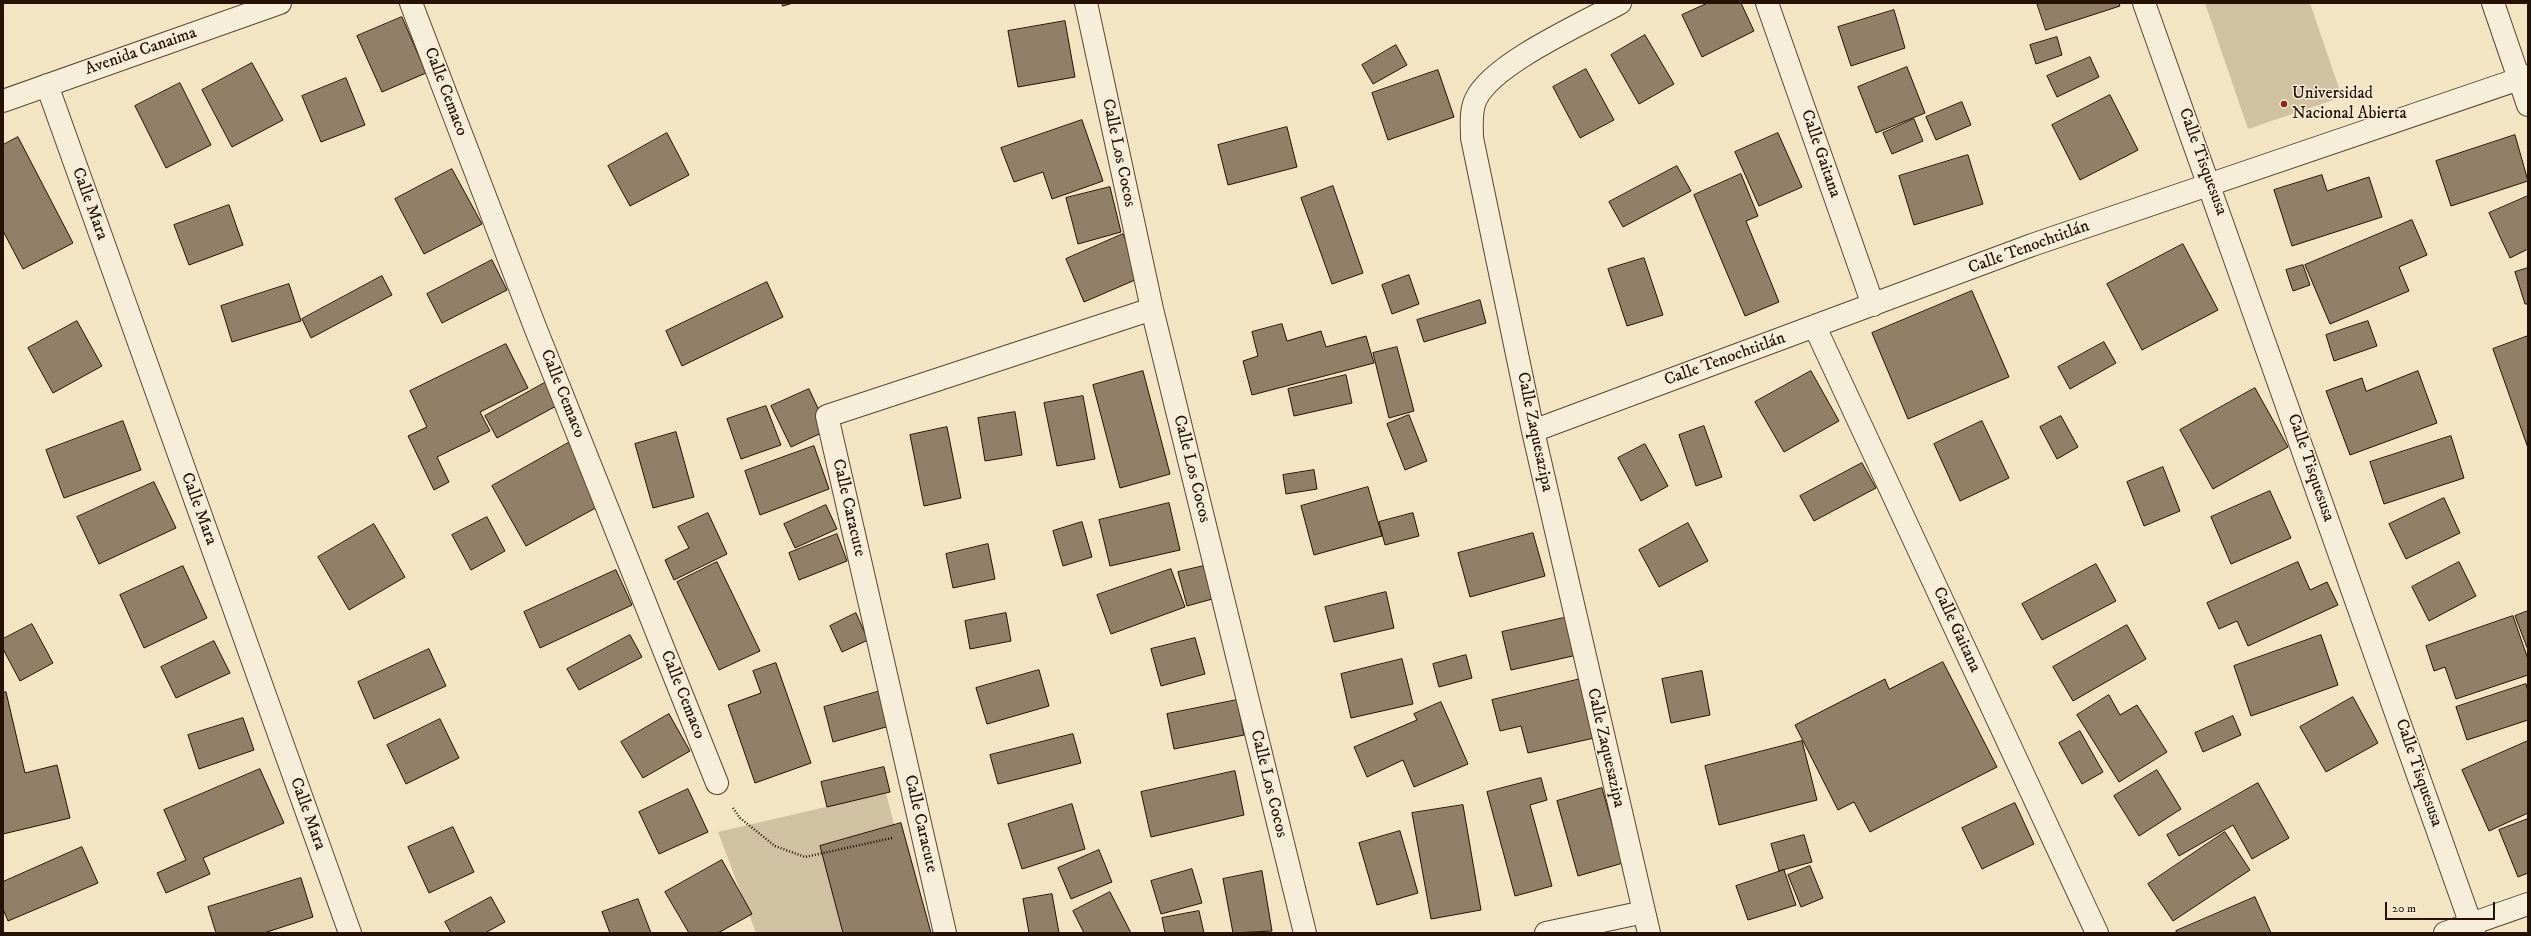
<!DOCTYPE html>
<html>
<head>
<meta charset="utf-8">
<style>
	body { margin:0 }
	#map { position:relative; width:2531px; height:936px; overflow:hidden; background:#f3e5c4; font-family:"IM FELL DW Pica",serif }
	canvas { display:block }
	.frame { position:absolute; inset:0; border:4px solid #261102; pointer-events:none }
	.scale { position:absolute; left:2385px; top:902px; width:110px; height:18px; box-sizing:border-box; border:2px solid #261102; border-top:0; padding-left:5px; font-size:12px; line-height:14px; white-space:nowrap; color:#261102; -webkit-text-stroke:3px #f7eed9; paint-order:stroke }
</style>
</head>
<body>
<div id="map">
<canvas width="2531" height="936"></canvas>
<div class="frame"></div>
<div class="scale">20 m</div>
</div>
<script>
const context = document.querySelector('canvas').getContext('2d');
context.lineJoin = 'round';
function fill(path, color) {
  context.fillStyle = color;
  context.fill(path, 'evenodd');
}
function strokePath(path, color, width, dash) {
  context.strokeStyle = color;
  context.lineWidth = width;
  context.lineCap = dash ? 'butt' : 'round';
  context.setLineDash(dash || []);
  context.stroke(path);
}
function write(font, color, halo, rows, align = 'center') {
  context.font = font + ' "IM FELL DW Pica",serif';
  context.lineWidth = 3;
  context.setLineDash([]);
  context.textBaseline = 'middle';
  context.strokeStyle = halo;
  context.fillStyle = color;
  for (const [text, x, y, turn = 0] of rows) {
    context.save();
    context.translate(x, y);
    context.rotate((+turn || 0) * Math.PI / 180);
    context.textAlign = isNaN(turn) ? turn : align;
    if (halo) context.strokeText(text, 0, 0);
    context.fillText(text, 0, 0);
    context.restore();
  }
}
fill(new Path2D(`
	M2205,3H2310L2342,97L2248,129Z
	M886,793L922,933H756L718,832Z`), '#d0c1a3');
const building = new Path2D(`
	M782,3H793L783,6Z
	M1708,3H1741L1754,31L1702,57L1682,15Z
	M2037,3H2119L2120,6L2046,30Z
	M1894,10L1905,48L1851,66L1838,27Z
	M402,17L426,73L382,92L357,36Z
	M1065,21L1075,77L1018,87L1008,31Z
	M1645,35L1674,84L1639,104L1611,55Z
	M2057,37L2062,55L2036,64L2030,45Z
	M1396,45L1407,65L1373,84L1362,65Z
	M2090,57L2099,77L2057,97L2047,76Z
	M252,63L283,120L232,147L202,90Z
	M1907,67L1925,113L1876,133L1858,87Z
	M1586,69L1614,120L1580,138L1553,87Z
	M1438,70L1454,117L1388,140L1372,93Z
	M346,78L365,125L321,142L302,96Z
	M180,83L211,145L166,168L135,106Z
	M2110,95L2138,150L2080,180L2052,125Z
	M1962,102L1971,125L1936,140L1926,117Z
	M1914,119L1923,141L1892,154L1883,133Z
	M1082,120L1103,181L1052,199L1043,172L1014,182L1001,148Z
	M1287,127L1297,167L1228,185L1218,145Z
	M667,133L689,175L630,206L608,166Z
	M1778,133L1802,187L1759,206L1735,152Z
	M2515,135L2528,181L2451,206L2436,161Z
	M18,137L73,243L23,269L3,231V145Z
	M1968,155L1983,204L1914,225L1899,176Z
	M1677,166L1691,191L1623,227L1609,202Z
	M452,169L482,224L424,254L395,199Z
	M1741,174L1758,216L1746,221L1779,302L1745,316L1694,195Z
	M2322,175L2327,191L2369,177L2382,217L2292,246L2274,190Z
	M1333,186L1363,273L1332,284L1301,198Z
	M1110,187L1121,232L1078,244L1066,198Z
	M2528,196V249L2510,258L2489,213Z
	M229,205L243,245L189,265L174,225Z
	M2412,220L2427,255L2399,267L2409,291L2330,324L2305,265Z
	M1123,234L1142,277L1084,302L1066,259Z
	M2183,244L2218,310L2142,350L2107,284Z
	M1644,258L1663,315L1627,326L1608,269Z
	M492,260L507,290L442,323L427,294Z
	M2303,265L2310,285L2293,291L2286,270Z
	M2528,268V304H2525L2515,272Z
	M1409,275L1419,304L1392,314L1382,285Z
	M382,276L392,295L311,338L302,319Z
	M767,282L783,317L682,366L666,331Z
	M289,284L301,321L232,342L221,306Z
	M1972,291L2009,377L1908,419L1872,333Z
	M1480,300L1486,323L1424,342L1417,320Z
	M77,321L102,366L53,393L28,348Z
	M2368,321L2377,346L2334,361L2326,335Z
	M1282,324L1287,341L1321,331L1326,347L1366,336L1374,363L1252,395L1243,361L1258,356L1252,332Z
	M2528,336V448L2493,349Z
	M2104,342L2116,363L2070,389L2058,367Z
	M506,344L528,388L480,412L490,431L437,457L449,482L434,490L408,436L427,427L410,391Z
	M1397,347L1414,411L1389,418L1373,353Z
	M1143,371L1170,474L1120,488L1093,385Z
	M1811,371L1839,421L1784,452L1755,402Z
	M2418,371L2437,423L2350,455L2326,391L2362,378L2366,391Z
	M1346,375L1352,403L1294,416L1288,389Z
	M548,381L560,404L497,438L485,416Z
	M2255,388L2288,447L2213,489L2180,430Z
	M809,389L828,430L791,447L771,406Z
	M1083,396L1095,459L1057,466L1044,403Z
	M766,406L781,445L741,459L727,419Z
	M1015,412L1022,455L985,461L978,418Z
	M1409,415L1427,461L1405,470L1387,424Z
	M2061,416L2078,447L2057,459L2040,427Z
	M123,421L141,470L64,498L46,450Z
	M1982,421L2009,478L1960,501L1934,444Z
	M1704,426L1722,477L1696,486L1679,435Z
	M947,427L961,498L924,506L910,435Z
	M676,432L694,497L653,508L635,444Z
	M2451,436L2464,478L2384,504L2370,462Z
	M577,438L612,499L526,546L492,486Z
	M1645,444L1668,486L1641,501L1618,458Z
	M814,446L829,489L760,515L745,471Z
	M1862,463L1876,488L1814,521L1800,496Z
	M2163,467L2180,511L2144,526L2127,482Z
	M1314,470L1317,489L1286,494L1283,475Z
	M154,482L176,528L99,564L77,517Z
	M1368,487L1382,536L1314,555L1301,506Z
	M2270,491L2291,538L2231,564L2211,517Z
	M2444,498L2460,533L2406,559L2389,524Z
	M1169,503L1180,550L1110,566L1099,520Z
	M826,505L837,529L795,548L784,524Z
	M708,513L727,554L674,580L665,560L689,548L678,527Z
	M1413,513L1419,536L1385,545L1379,522Z
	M487,517L505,551L471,570L452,535Z
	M1082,522L1092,557L1063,566L1053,531Z
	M1688,523L1708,561L1659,587L1639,550Z
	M374,524L405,577L349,610L318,557Z
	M1533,533L1545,576L1470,597L1458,553Z
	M837,534L847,561L799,580L789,553Z
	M988,544L995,579L953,588L946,554Z
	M717,562L760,651L719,670L677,582Z
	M2298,562L2310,590L2327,582L2338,605L2248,646L2237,621L2219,629L2207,603Z
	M2459,562L2476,596L2429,621L2412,587Z
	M2096,564L2116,601L2042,640L2022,604Z
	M1208,565L1216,598L1187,606L1178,572Z
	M183,566L207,618L144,648L120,595Z
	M1171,569L1185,607L1111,634L1097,595Z
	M616,570L632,605L540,648L524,612Z
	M1386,592L1394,628L1334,642L1325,607Z
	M2528,611V650L2515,616Z
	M856,613L868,640L842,652L830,626Z
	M1006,613L1011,641L970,649L965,621Z
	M2513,616L2528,659V675L2456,699L2445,667L2434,671L2426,646Z
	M1568,617L1577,655L1511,670L1502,632Z
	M32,624L53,663L20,681L3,649V639Z
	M2127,625L2146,659L2073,701L2053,667Z
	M630,635L642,657L579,690L567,669Z
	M2321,635L2338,685L2251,716L2234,666Z
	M1195,638L1205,674L1161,686L1151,649Z
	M214,641L230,673L176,698L161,667Z
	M429,649L446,686L374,719L358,682Z
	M1466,655L1472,678L1439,687L1433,664Z
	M1402,659L1413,704L1351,718L1341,674Z
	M1943,662L1997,767L1870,832L1854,802L1838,810L1795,725L1885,679L1889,689Z
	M776,663L811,763L755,783L728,705L761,693L753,671Z
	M1039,670L1049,706L987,724L976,688Z
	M1702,671L1710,715L1671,723L1662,679Z
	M1589,677L1603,736L1528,753L1521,726L1500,731L1492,700Z
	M2526,684L2528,691V720L2467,740L2456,707Z
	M891,688L900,723L833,742L824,707Z
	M6,692L25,773L57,765L70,818L3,834V693Z
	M2109,695L2120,715L2137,705L2167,752L2119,782L2077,715Z
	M2353,697L2378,743L2326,772L2300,727Z
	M1237,700L1244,735L1174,749L1167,714Z
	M1441,702L1468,764L1414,787L1403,760L1367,777L1354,747L1417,720L1414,714Z
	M669,714L690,751L643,778L621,742Z
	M2233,716L2241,735L2203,752L2195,733Z
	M243,718L254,750L199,769L188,735Z
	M440,719L459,758L406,784L387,745Z
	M2080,731L2103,772L2082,784L2059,743Z
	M1073,734L1081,763L998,784L990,755Z
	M1802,741L1817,800L1719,825L1705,766Z
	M2528,741V813L2489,831L2462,770Z
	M884,767L890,792L827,807L821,782Z
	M260,769L284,823L203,858L210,874L166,893L157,873L186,860L164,810Z
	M2157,770L2181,809L2139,836L2114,796Z
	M1235,771L1244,815L1151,837L1141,792Z
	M1541,778L1547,800L1530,805L1552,886L1515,896L1487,792Z
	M2258,783L2289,838L2252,859L2233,825L2179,856L2167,835Z
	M1602,788L1623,863L1578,876L1557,801Z
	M688,789L708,832L659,854L639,812Z
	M2015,803L2034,844L1982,869L1962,828Z
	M1072,804L1085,849L1022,869L1008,824Z
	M1463,805L1481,910L1431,919L1412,813Z
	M2528,819V873L2518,877L2499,830Z
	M901,823L931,933H843L820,846Z
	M453,827L474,872L429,893L408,847Z
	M1400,831L1418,893L1377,905L1359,843Z
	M2225,832L2250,870L2173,921L2148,884Z
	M1804,835L1812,862L1779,871L1771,844Z
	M82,847L98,883L8,921L3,909V882Z
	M1099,850L1112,882L1071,899L1058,868Z
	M722,860L752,914L718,933H689L665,892Z
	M1810,866L1823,898L1801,907L1788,875Z
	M1192,869L1202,903L1161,914L1151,881Z
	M1784,870L1796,905L1748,920L1736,886Z
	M1262,871L1272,931L1233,933L1223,879Z
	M301,878L313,917L264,933H216L208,907Z
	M1110,892L1131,933H1084L1073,911Z
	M1052,894L1059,933H1029L1023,899Z
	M491,897L505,922L485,933H451L445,922Z
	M2255,897L2271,933H2177L2176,931Z
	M638,899L651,933H610L602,912Z
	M1199,911L1204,933H1165L1162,918Z`);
fill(building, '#917f67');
strokePath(building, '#261102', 1);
const minor = new Path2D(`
	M411,3L535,327L717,783
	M1086,3L1152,309L1305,933
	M1620,3C1584,23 1493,63 1476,99C1470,111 1472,125 1472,138L1533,431L1649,933
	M1767,3L1873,305
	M2144,3L2474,933
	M2493,3L2528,105
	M47,85L350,933
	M3,101L280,3
	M1815,327L2097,933
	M1533,431L2032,245L2528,76
	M945,933L827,416L1152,309
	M1546,933L1644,912
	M2445,933L2528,904`);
strokePath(minor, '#594632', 24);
strokePath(new Path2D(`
	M733,808L740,818L775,846L805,857L892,838`), '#261102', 2.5, [1, 2]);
strokePath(minor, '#f7eed9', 22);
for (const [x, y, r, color] of [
	[2284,104,4,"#8f2418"]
]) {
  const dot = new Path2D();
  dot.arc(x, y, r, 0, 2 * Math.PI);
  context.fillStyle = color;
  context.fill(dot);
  strokePath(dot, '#f7eed9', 1.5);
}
write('17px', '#261102', '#f7eed9', [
	["Avenida Canaima",141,52,-19],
	["Calle Cemaco",445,92,69],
	["Calle Los Cocos",1118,153,78],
	["Calle Gaitana",1820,154,71],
	["Calle Tisquesusa",2202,162,70],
	["Calle Mara",89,204,70],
	["Calle Tenochtitlán",2029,248,-20],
	["Calle Tenochtitlán",1725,360,-20],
	["Calle Cemaco",562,394,68],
	["Calle Zaquesazipa",1534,432,78],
	["Calle Tisquesusa",2310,468,71],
	["Calle Los Cocos",1191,469,76],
	["Calle Caracute",848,508,77],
	["Calle Mara",198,509,70],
	["Calle Gaitana",1956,630,65],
	["Calle Cemaco",682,695,68],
	["Calle Zaquesazipa",1605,748,77],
	["Calle Tisquesusa",2418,773,71],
	["Calle Los Cocos",1268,784,76],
	["Calle Mara",307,814,70],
	["Calle Caracute",920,824,77]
]);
write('17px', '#261102', '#f7eed9', [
	["Universidad",2292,94],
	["Nacional Abierta",2292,114]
], 'left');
</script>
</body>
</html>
